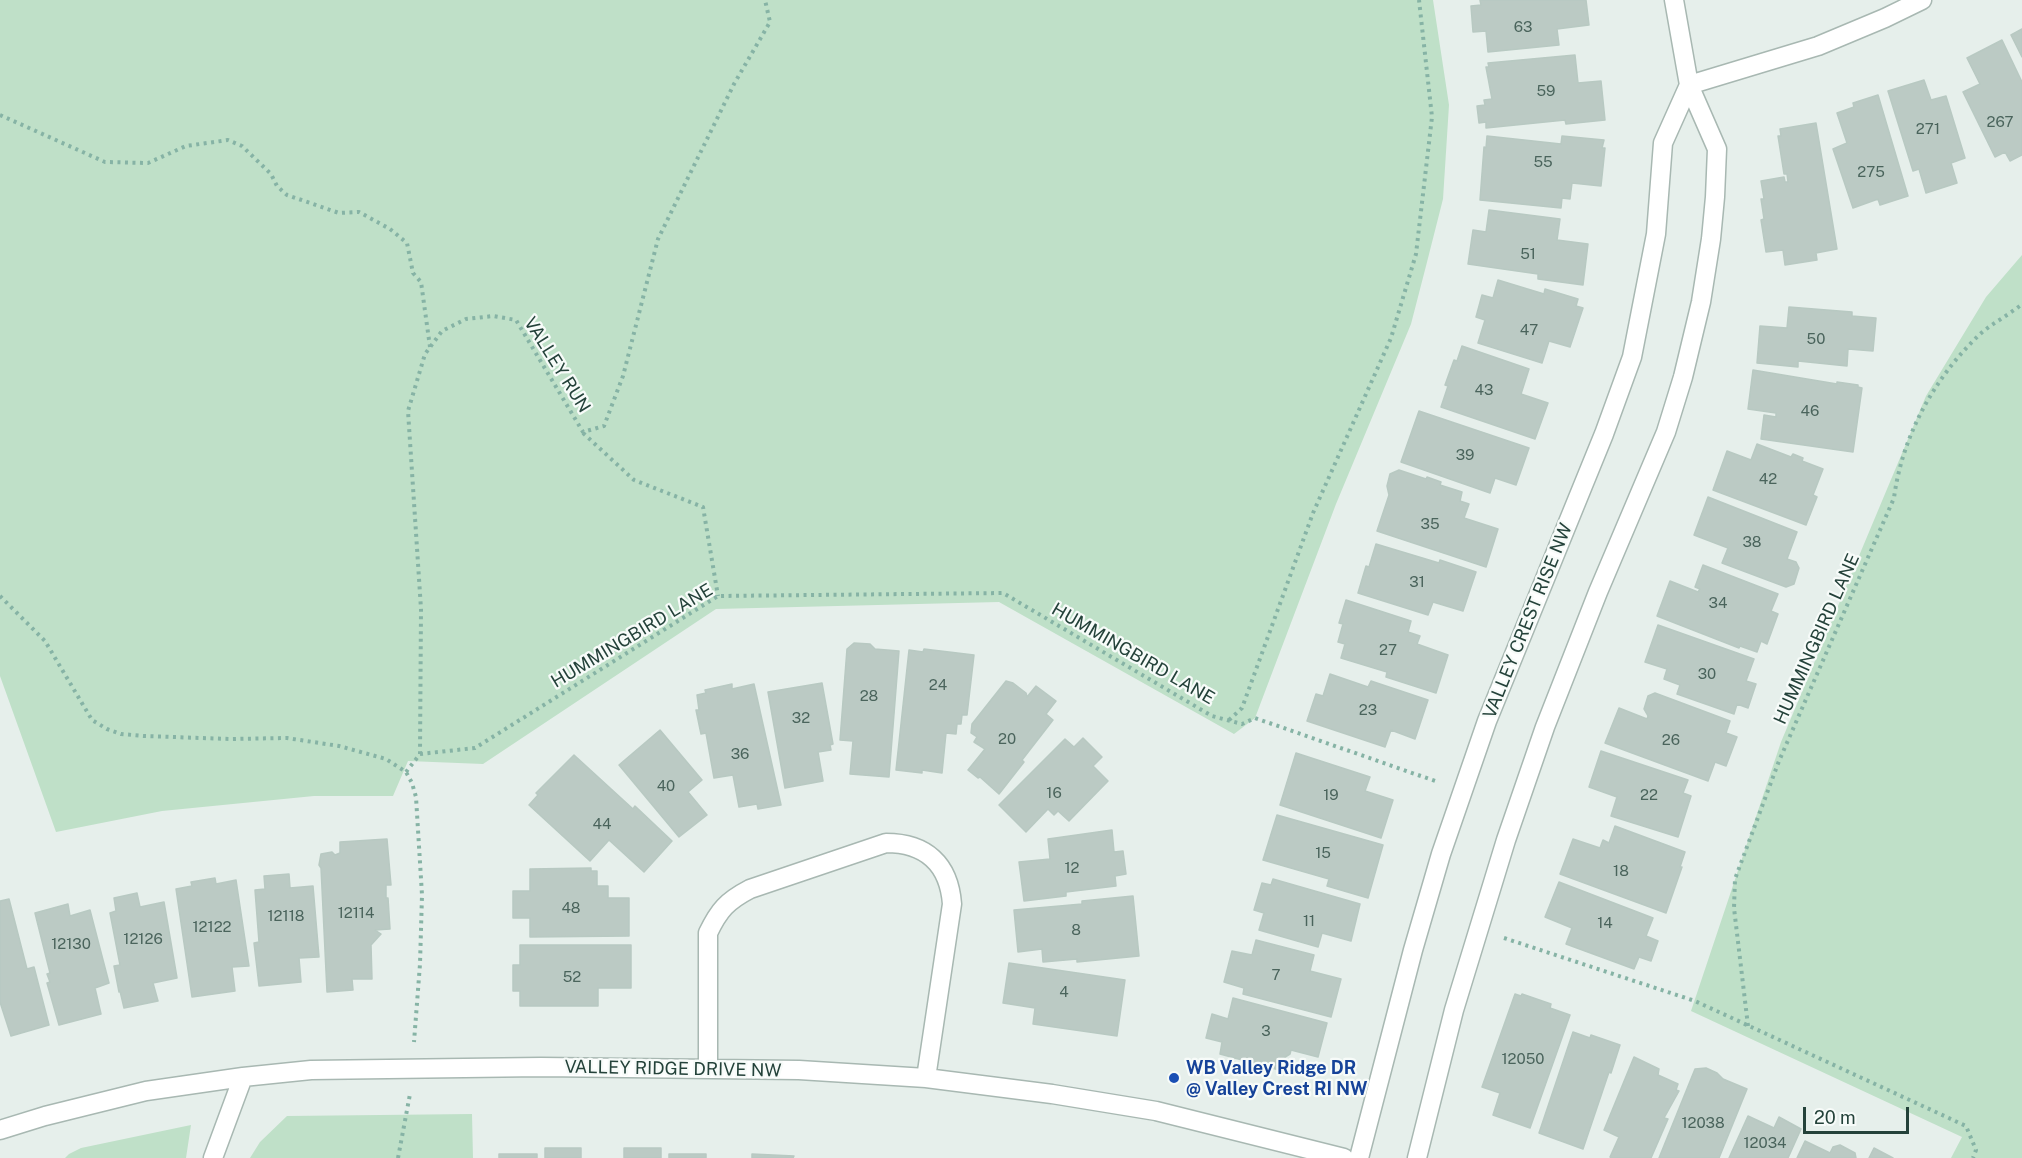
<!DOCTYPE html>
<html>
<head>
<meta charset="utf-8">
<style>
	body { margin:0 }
	#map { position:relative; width:2022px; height:1158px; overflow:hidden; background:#e6efeb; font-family:"Public Sans",sans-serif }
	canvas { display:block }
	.scale { position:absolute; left:1803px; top:1107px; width:106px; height:27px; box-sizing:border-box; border:3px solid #24423a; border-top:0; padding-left:8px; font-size:18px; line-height:21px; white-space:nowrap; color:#24423a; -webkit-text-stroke:4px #f7fbf9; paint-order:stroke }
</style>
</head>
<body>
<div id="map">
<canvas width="2022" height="1158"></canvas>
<div class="scale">20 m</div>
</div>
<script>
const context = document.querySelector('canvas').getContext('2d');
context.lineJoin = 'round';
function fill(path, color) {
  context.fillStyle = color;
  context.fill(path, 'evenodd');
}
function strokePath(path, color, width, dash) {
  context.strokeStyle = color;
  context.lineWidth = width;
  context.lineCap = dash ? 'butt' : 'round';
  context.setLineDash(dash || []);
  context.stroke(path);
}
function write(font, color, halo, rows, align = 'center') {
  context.font = font + ' "Public Sans",sans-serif';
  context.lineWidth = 4.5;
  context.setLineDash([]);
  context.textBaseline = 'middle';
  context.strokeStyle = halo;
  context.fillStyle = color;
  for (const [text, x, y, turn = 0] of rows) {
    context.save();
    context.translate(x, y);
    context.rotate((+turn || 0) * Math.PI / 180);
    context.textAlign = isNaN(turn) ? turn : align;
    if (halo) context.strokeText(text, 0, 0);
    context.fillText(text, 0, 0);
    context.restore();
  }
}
fill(new Path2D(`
	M0,0H1433L1449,105L1443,199L1426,266L1411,324L1336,504L1255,718L1234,734L999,602L716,609L483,764L408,761L393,796H314L162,811L56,832L0,676Z
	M2022,255V1158H1951L1962,1137L1691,1011L1781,742L1926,396L1986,297Z
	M472,1114L473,1158H250L260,1142L287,1116Z
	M191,1125L186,1158H65L69,1154L81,1148Z`), '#bfe0c8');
const building = new Path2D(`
	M1480,0H1586L1589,25L1557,29L1559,45L1488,52L1486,31L1473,32L1471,6L1481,5Z
	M2022,29V57L2011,35Z
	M2002,40L2022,82V155L2010,161L2005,152L1995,157L1963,92L1980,84L1967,58Z
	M1575,55L1578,83L1601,81L1605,120L1566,124L1565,120L1486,128V122L1479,123L1477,106L1485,105L1484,100L1492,99L1486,67H1489L1488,63Z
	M1924,80L1931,100L1946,96L1965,158L1951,163L1957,183L1926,193L1919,169L1913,171L1888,91Z
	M1878,95L1908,196L1880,205L1878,199L1853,208L1833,149L1847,143L1837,113L1854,107L1853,103Z
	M1816,123L1837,249L1816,253L1817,260L1785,265L1783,250L1766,252L1761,220L1764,219L1761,199H1764L1761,181L1784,177L1785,182H1788L1787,174H1784L1778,136H1781L1780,129Z
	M1487,136L1561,144L1562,136L1604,140L1602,148H1605L1601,186L1572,183L1570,199L1562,198L1561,208L1480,200L1484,147L1486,148Z
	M1489,210L1560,219L1557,240L1588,244L1583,285L1538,279V274L1468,264L1473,230L1486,232Z
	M1498,280L1544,294L1545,289L1578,299L1576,306L1583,308L1570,347L1549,341L1542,363L1478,343L1485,320L1476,317L1482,295L1493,298Z
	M1789,307L1852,312V316L1876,318L1873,351L1848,349L1847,366L1798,361V367L1757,363L1760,326L1787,328Z
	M1462,346L1529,369L1521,394L1548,403L1535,439L1441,407L1448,386L1445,385L1454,360L1457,361Z
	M1753,370L1837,384V382L1858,385V387L1862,388L1853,452L1761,439L1764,415L1776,417V413L1748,409Z
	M1419,411L1529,448L1516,485L1495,478L1490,493L1401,462Z
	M1757,444L1791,457L1793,454L1803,458L1802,461L1823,469L1813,495L1817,497L1806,525L1713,490L1727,451L1751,460Z
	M1399,470L1426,479L1427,477L1441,482L1440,485L1462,492L1460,501L1469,504L1464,518L1498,529L1486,567L1377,531L1389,495L1387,486L1390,474Z
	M1708,497L1797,532L1787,559L1796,562L1799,568L1794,584L1786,587L1722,563L1728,548L1694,535Z
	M1376,544L1439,563L1440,560L1476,572L1463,611L1433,602L1428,615L1358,593L1366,566L1369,567Z
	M1703,565L1778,594L1771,611L1778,614L1767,644L1761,641L1757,652L1740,646L1739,648L1657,616L1670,581L1698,592L1700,589L1695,587Z
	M1346,600L1411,621L1408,632L1420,636L1417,644L1448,655L1436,693L1386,677L1387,672L1341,658L1345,644L1338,642L1343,624L1339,623Z
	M1658,625L1754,659L1746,681L1756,684L1748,708L1737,704L1734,714L1677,694L1680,685L1664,679L1667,669L1645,662Z
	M854,643L870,644L875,649L899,651L889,777L850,774L853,741L840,740L847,649Z
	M924,649L974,655L967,715H962L961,724H957L956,734L946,733L942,773L922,770V773L896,770L909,650L923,652Z
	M1330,674L1368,687L1371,681L1428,700L1415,739L1391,730L1385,747L1307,721L1316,694L1323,696Z
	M1006,681L1013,683L1026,693L1027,697L1036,686L1056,701L1046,714L1053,720L1022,760L1024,762L999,794L980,777L978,778L968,770L985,749L974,742L977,737L971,733L972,724Z
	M822,683L833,744L830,745L831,750L818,752L823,781L785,788L768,692Z
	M732,684V689L754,684L781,805L758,809L757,804L739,807L733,775L714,778L706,733L701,734L696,710H699L697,695L706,693L705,690Z
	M1655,693L1730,721L1726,733L1737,737L1726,766L1715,762L1708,781L1605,743L1619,708L1647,719L1648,716L1644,709L1648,696Z
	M660,730L702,780L688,792L707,815L679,837L619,765Z
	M1083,738L1102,757L1093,766L1108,781L1069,821L1058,811L1054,815L1048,809L1026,832L999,805L1065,739L1074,747Z
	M1601,751L1688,780L1683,793L1691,796L1678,837L1611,816L1617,797L1589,787Z
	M1296,753L1370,777L1365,791L1393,800L1381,838L1280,805Z
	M574,755L633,809L635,806L672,841L644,872L609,840L590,861L529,805L538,795L536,793Z
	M1277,815L1383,845L1368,898L1327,886L1329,879L1263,860Z
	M1615,826L1685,852L1680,867H1682L1666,913L1560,874L1573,839L1600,848L1603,840L1609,843Z
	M1112,830L1114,852L1123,851L1126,874L1115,876L1116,886L1066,892V896L1024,901L1019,862L1050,859L1048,839Z
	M387,839L391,885H386V898H388L390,929L375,930L381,934L371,945L372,979H352L353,990L327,992L321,868L319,865L321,854L332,852L335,855L340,853V842Z
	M591,868V871H597V886H608V898H629V936L530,937V918H513V891H530V869Z
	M289,874L290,888L313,886L319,957L299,958L301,982L259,986L254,943L259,942L255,890L265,889L264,876Z
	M215,878L216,884L236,880L249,966L232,967L235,991L192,997L176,889L192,886L191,882Z
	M1273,879L1360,904L1351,941L1322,933L1318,947L1259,930L1264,913L1254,910L1262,883L1271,885Z
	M1559,882L1653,918L1646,936L1658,941L1651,961L1639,957L1634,969L1566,944L1572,928L1545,917Z
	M137,893L140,907L164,902L177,978L153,983L158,1001L124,1008L120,991L119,992L114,966L120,965L110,913L116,911L114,898Z
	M1133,896L1139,956L1077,962V959L1043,962L1042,949L1018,952L1014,910L1082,904V901Z
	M9,899L27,969L34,967L49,1025L11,1036L0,1002V901Z
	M68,904L70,916L90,910L109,983L95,988L101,1014L59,1025L47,983L50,982L47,974L50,973L35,913Z
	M1256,940L1314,955L1310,971L1341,979L1331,1017L1243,994L1244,988L1224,982L1232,951L1252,955Z
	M520,945H631V988H598V1006H520V991H513V965H520Z
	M1009,963L1125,980L1117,1036L1033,1024L1035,1008L1003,1003Z
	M1515,994L1521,996L1522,994L1551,1004L1550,1008L1570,1015L1530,1128L1493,1115L1500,1093L1482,1087Z
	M1233,998L1327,1023L1318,1057L1291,1050L1290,1054L1282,1059L1279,1070L1220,1054L1222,1042L1206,1038L1212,1014L1228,1019Z
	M1573,1032L1590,1038L1591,1035L1620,1045L1611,1073L1609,1072L1583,1149L1539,1133Z
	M1634,1057L1659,1069L1658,1075L1678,1084L1676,1090L1679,1091L1664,1118L1668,1119L1651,1158H1612L1610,1157L1619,1137L1604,1130Z
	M1706,1068L1717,1073L1723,1079L1747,1089L1719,1158H1659L1695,1069Z
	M1748,1116L1774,1128L1779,1117L1801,1129L1788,1158H1729Z
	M1805,1141L1830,1153L1833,1147L1840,1145L1855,1153L1856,1158H1797Z
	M545,1148H581V1158H545Z
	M624,1148H661V1158H624Z
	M1874,1148L1893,1158H1869Z
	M499,1154H537V1158H499Z
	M669,1154H706V1158H669Z
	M752,1154L794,1156L793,1158H752Z`);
fill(building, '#bbcac4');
strokePath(building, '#b8c9c2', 1.5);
const minor = new Path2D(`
	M1674,0L1689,85L1818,46L1885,18L1922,0
	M708,1068V933C719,910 727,901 750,889L886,843C926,843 949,864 952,904L926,1078
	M0,1130L45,1116L146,1091L243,1077L311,1070L541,1067L799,1070L926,1078L1052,1094L1156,1111L1344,1158
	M213,1158L243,1077
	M1359,1158L1413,950L1441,854L1487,721L1604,434L1632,357L1656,234L1663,143L1689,85
	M1417,1158L1454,1010L1506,840L1545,727L1598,592L1666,432L1683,377L1701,302L1711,239L1715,197L1717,149L1689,85`);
strokePath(minor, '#a8b8b2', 21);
strokePath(new Path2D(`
	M0,115L105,162L148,163L186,146L228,140L242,146L271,174L277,186L287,195L339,213L359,212L390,229L407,243L413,273L421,282L430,347
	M583,433L634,480L703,507L718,596
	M0,596L45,641L92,720L107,729L121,734L144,736L230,739L287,738L339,746L386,759L406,772L412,783L416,797L422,895L420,964L414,1042
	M1229,720L1242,708L1313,513L1391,338L1416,254L1432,117L1419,0
	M420,754L475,748L718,596L1003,593L1212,716L1242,724L1255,718L1438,782
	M406,772L420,754L421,609L408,411L425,354L442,331L466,319L493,316L516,320L583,432L604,426L623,376L658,239L734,84L770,22L765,0
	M1504,938L1695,1001L1966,1126L1976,1150L1973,1158
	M1748,1026L1734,908L1735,879L1779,761L1894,498C1902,437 1933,380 1977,337C1990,324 2008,316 2022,304
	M398,1158L410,1094`), '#86b3a5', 4, [3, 4.5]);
strokePath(minor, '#fff', 18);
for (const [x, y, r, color] of [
	[1174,1078,6,"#1a4fb4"]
]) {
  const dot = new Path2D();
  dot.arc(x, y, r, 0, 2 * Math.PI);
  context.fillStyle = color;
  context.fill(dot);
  strokePath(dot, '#f7fbf9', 2);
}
write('15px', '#4a645c', null, [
	["63",1523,27],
	["59",1546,91],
	["267",2000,122],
	["271",1928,129],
	["55",1543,162],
	["275",1871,172],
	["51",1528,254],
	["47",1529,330],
	["50",1816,339],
	["43",1484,390],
	["46",1810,411],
	["39",1465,455],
	["42",1768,479],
	["35",1430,524],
	["38",1752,542],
	["31",1417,582],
	["34",1718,603],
	["27",1388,650],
	["30",1707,674],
	["24",938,685],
	["28",869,696],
	["23",1368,710],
	["32",801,718],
	["20",1007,739],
	["26",1671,740],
	["36",740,754],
	["40",666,786],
	["16",1054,793],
	["19",1331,795],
	["22",1649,795],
	["44",602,824],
	["15",1323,853],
	["12",1072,868],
	["18",1621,871],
	["48",571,908],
	["12114",356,913],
	["12118",286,916],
	["11",1309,921],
	["14",1605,923],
	["12122",212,927],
	["8",1076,930],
	["12126",143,939],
	["12130",71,944],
	["7",1276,975],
	["52",572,977],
	["4",1064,992],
	["3",1266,1031],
	["12050",1523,1059],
	["12038",1703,1123],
	["12034",1765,1143]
]);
write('18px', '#24423a', '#f7fbf9', [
	["VALLEY RUN",557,365,58],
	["VALLEY CREST RISE NW",1528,621,-68],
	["HUMMINGBIRD LANE",632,636,-31],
	["HUMMINGBIRD LANE",1817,639,-66],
	["HUMMINGBIRD LANE",1133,654,30],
	["VALLEY RIDGE DRIVE NW",673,1069,1]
]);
write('bold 18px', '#164399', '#f7fbf9', [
	["WB Valley Ridge DR",1186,1068],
	["@ Valley Crest RI NW",1186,1089]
], 'left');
</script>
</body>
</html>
